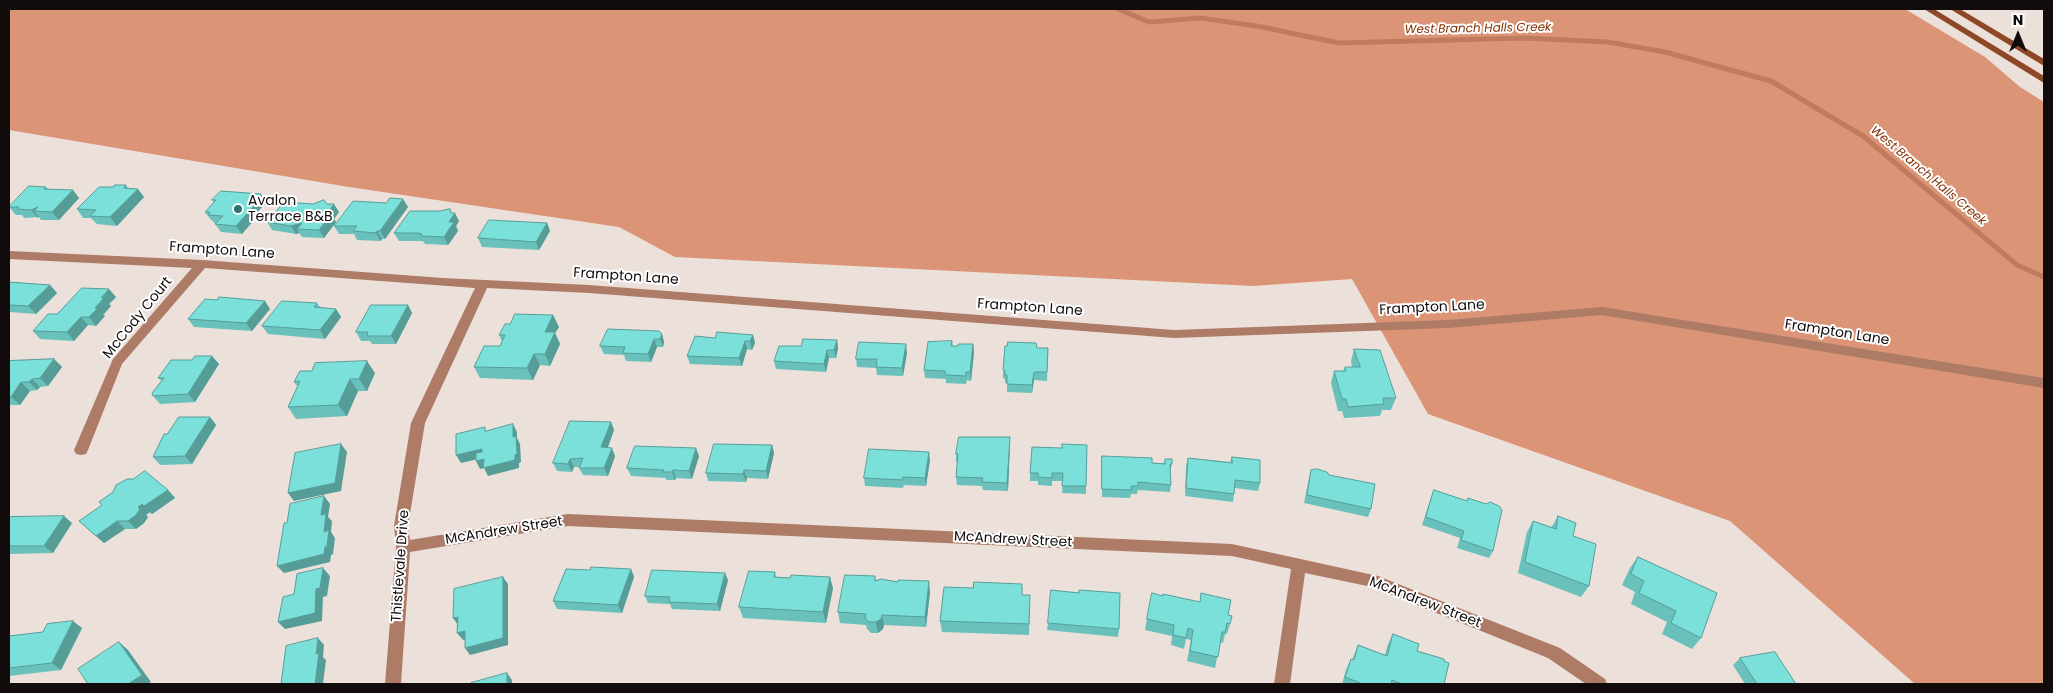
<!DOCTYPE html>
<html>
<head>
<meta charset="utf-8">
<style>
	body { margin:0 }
	#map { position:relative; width:2053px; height:693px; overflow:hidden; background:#ece0da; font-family:Poppins,sans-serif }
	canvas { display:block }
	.frame { position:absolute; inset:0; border:10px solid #110c0b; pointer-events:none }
	.north { position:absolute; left:1993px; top:10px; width:50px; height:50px; -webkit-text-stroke:4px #fff; paint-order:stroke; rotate:0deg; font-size:14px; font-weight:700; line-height:20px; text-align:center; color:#110c0b }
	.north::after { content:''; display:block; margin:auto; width:18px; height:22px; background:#110c0b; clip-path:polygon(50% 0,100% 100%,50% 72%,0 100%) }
</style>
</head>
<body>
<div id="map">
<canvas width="2053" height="693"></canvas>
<div class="frame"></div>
<div class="north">N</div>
</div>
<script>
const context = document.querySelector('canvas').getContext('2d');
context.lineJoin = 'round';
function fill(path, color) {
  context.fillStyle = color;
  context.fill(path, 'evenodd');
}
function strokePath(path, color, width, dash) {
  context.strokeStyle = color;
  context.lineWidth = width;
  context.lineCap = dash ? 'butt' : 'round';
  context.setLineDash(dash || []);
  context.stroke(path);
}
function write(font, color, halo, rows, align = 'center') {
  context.font = font + ' Poppins,sans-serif';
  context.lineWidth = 4;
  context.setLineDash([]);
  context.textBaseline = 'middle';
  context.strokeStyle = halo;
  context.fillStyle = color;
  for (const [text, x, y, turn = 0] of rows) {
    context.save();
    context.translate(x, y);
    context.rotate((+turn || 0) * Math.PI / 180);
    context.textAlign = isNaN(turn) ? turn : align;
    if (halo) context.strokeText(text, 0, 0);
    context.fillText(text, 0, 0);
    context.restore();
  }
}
fill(new Path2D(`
	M9,9H1905L1985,57L2020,87L2044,102V684H1915L1730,521L1428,414L1352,279L1253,286L675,257L619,227L349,187L9,130Z`), '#db9476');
strokePath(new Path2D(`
	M1118,9L1149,22L1200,18L1257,26L1339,43L1524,38L1608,42L1665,52L1771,81L1863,136L2017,265L2044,277`), '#c07b5e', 5);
fill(new Path2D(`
	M9,251L202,260L443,278L589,285L1174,330L1448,320L1602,307L2044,378V388L1602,315L1448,328L1174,338L589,293L487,288L425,423L408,526L410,540L568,514L1232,544L1378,576L1560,648L1605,679L1607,684H1586L1548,658L1372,587L1305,573L1290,684H1274L1291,569L1232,556L568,526L410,552L401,684H385L396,547L394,526L411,423L475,288L205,268L122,364L88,450L86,454L81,455L76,454L74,450L113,359L192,268L9,259Z`), '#ad7b66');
fill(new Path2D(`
	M1924,9H1934L2044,76V83Z
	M1950,9H1960L2044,59V66Z`), '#8e4828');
fill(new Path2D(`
	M126,185L128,188L144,197L117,226L97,224L91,218H83L77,209L113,187Z
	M46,187L48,189L79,198L59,220H41L39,217L24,218L22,215H16L9,207Z
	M212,200L267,202L259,210L260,213L242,234L221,232L215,224L216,223H214L212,220H211L205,212L214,202Z
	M327,204L339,212L334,219L336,222L324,238L302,237L299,233L296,234L272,230L267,222Z
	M408,207L385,239H382L380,241L357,240L354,234H339L334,226Z
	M452,213L459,221L456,226L458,231L448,245L425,244L424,242L422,241H399L394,233Z
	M547,223L550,231L539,250L482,247L478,238Z
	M9,282L50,285L57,293L36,314L10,312L9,311Z
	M116,297L109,304L111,306L103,315L105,316L96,326L88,325L74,341L40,339L33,331L57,314Z
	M317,303L320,307L336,309L341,317L325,339L268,334L262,326Z
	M408,305L412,313L396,344H372L370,341H361L356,332Z
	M270,309L252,331L194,327L188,319Z
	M553,315L559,327L555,333L560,344L550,366L540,365L533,380L480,378L474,367L500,346L502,341L499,335L510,324Z
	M662,334L664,342L663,347H657L651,362L626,361L624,355L604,354L600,346Z
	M753,335L755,343L752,350L747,349L742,366L690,364L687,356L715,338Z
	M837,340L838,348L836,358H829L826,372L776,369L774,361L801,346Z
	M952,341L953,346H958L973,344L974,352L971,381L967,380L966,384L946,383V379L925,378L924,370Z
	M1037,348H1048L1047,381L1034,380L1032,393L1007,392V383H1005V379L1003,378V370Z
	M1354,349L1396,398L1391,410H1382L1380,416L1344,418L1342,411H1338L1331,383L1334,371H1343L1345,367H1352L1351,361Z
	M907,353L903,376L877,375L876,368L857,367L856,359Z
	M212,356L219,364L195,402L160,404L153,396L162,381L158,378L192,360Z
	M54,359L62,367L48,386L40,387L37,390L30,391L20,405H9V361Z
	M375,373L367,391H358L347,416L296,419L288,407L298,387L294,382Z
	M210,417L216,425L192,464L160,465L153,457L167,434Z
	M611,422L614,430L608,447L615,456L608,476L583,475L579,468L580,467H574L572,472L557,471L553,463Z
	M1010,437L1008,491L983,490L982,486L957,485L956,477L958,462H956V454Z
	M772,445L774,453L768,479L747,478L746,482L708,481L706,473Z
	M1062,448L1086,486V494L1062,493L1063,481H1052V486L1038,485V481H1030V473Z
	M699,456L692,479L676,478L675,480H666V478L631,476L627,468Z
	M1102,456L1152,463H1164L1165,459L1172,464L1170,472L1171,485L1170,492L1138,490L1137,494H1131L1130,498L1102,497Z
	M1232,457L1260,483L1258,491L1235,488L1234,494L1233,502L1185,496L1186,466L1188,458L1230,462Z
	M930,460L926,486L904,485L903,488L865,486L864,478Z
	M1311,470L1329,475L1371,509L1368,517L1304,503L1309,478Z
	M168,490L175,498L152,514L150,512L146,515L148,517L144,523L136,529H125L104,543L79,521Z
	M1434,490L1467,501L1468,498L1493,551L1489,558L1457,548L1460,538L1422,525L1431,498Z
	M1558,516L1573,536L1589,586L1581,597L1518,573L1527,532L1533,521L1551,528Z
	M9,517L72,523L53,553L9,554Z
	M1638,557L1701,638L1692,649L1662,634L1667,622L1631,604L1635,592L1622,585L1630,568Z
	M631,569L634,577L622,613L557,609L553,601L590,570Z
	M775,572L776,577L790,578L833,588L826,623L743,618L739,607Z
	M875,576L876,581L930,592L926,627L884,625L883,629L878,633H871L867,629L866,625L840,623L838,612Z
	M728,580L720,611L672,609L670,604L648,603L645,596Z
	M1022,584V595L1030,606L1029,635L942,632L940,621L973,588Z
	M1228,615L1230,624L1227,634H1225L1223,643L1220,642L1215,668L1187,661L1191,640L1186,639L1184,649L1171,645L1172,636L1145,630L1147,619Z
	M1048,623L1119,629L1118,637L1047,630Z
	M82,628L61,670L9,676V636Z
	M1393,634L1417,651L1444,684H1342L1346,670L1351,659L1352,660L1358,645L1385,655L1388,644Z
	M1740,658L1796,684H1745L1733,665Z`), '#6ac1bb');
fill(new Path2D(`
	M138,189L144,197L117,226L110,217Z
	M73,190L79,198L59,220L52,212Z
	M261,194L267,202L259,210L260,213L242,234L236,226L252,204Z
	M403,199L408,207L385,239L380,231Z
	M334,204L339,212L334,219L336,222L324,238L319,230L327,214Z
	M38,207L34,211L39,217L38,218L31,210Z
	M450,209L453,216L455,213L459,221L456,226L458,231L448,245L444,237L449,222L451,213Z
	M302,223L297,229L299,233L296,234L291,226Z
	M547,223L550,231L539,250L536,242Z
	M377,231L382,239L380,241L376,233Z
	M50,285L57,293L36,314L28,306Z
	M109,289L116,297L109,304L111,306L103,315L105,316L96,326L89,317L101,298Z
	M265,301L270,309L252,331L246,323Z
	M408,305L412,313L396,344L391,336Z
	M336,309L341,317L325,339L320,330Z
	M553,315L559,327L555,333L560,344L550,366L545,354V332Z
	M81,317L88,325L74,341L67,332Z
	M662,334L664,342L663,347L660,339Z
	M753,335L755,343L752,350L750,341Z
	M654,339L657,347L651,362L648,354Z
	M837,340L838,348L836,358L834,350Z
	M745,341L747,349L742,366L739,358Z
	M906,344L907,353L903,376L902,368Z
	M973,344L974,352L971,381L970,372Z
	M827,350L829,358L826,372L824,364Z
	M534,354L540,365L533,380L527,368Z
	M212,356L219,364L195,402L188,394Z
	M54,359L62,367L48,386L40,378Z
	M367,361L375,373L367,391L359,379Z
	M1034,372V380L1032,393V385Z
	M32,379L40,387L37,390L29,382Z
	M350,379L358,391L347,416L338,405Z
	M21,382L30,391L20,405L11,397Z
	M210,417L216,425L192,464L185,456Z
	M611,422L614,430L605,455L601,447Z
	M513,424L517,432V438L520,444L521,462L519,463V468L488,476L484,468L480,469L476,461L484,459L513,437Z
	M1010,437V445L1008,491L1007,483Z
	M341,444L347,452L341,491L294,501L288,493Z
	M772,445L774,453L768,479L766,471Z
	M612,448L615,456L608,476L604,468Z
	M696,448L699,456L692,479L689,471Z
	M482,449L487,457L461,463L456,455Z
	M929,452L930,460L926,486L925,478Z
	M570,459L574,467L572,472L568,464Z
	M673,470L676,478L675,480L672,472Z
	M744,470L747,478L746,482L743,474Z
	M168,490L175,498L152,514L144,506Z
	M324,496L330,504L328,517L332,521L331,532L335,538L333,554L331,555L330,562L284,573L277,566L324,532L321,515Z
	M142,504L150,512L146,515L148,517L144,523L136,529L128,521L138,507Z
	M64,516L72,523L53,553L44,546Z
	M117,521L125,529L104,543L96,536Z
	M323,568L330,576L327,596L323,597L322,621L285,629L278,622L316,589Z
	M631,569L634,577L622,613L618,605Z
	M725,573L728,580L720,611L717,604Z
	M503,577L508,584V645L470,655L465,648Z
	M830,577L833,588L826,623L823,612Z
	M929,581L930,592L926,627L925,617Z
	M882,615L884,625L883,629L878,633L876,622Z
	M458,617V625L453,618Z
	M73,621L82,628L61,670L52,663Z
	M465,631L471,638L463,640L457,633Z
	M318,638L324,645L323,657L326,660L323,684H315L316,654Z
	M119,642L128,650L151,682L147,684H128Z
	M507,673L512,680V684H507Z`), '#569d98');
const building = new Path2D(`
	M115,185H126L124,188L138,189L110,217L90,216L96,210L77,209L99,187H113Z
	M29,186L46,187L44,189L73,190L52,212L34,211L38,207L31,210L17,209L19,207H9Z
	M221,191L261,194L252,204L255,205L236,226L215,224L223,216L208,215L210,212H205L216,200H212Z
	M390,198L403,199L380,231H377L376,233L353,231L357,226H334L353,201L386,203Z
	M324,200L327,204H334L327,214H331L319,230L297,229L302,223L291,226L267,222L284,202L313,204Z
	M450,209L451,213H455L449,222H454L444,237L421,236L422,234L418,233H394L410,211H440Z
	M489,220L547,223L536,242L478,238Z
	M9,282L50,285L28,306L9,305Z
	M82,288L109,289L101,298H104L95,308H98L89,317H81L67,332L33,331L48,314H57Z
	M219,297L265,301L246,323L188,319L205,299L217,300Z
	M282,301L317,303L314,307L336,309L320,330L262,326Z
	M371,305H408L391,336H367L368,332H356Z
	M515,314L553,315L545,332H555L545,354H534L527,368L474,367L484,346H500L505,335H499L505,324H510Z
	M608,329L659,331L662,334L660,339H654L648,354L623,353L625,347L600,346Z
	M717,332L753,335L750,341H745L739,358L687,356L695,336L715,338Z
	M803,339L837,340L834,350H827L824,364L774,361L779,346H801Z
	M952,341L951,346H958V344H973L970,372H966V376L946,375L945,371L924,370L928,342Z
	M859,342L906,344L902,368L876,367L877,359H856Z
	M1008,342L1036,343L1037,348H1048L1047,372H1034L1032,385L1007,384V375H1005V371L1003,370L1005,346H1007Z
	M1354,349L1380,350L1396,398H1383L1384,404L1348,407L1346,399H1342L1334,371H1346L1345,367H1360Z
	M195,356H212L188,394L153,396L152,393L164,378H158L171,360H192Z
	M54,359L40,378L32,379L29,382H21L11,397H9V361Z
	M367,361L359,379H350L338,405L288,407L300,381L294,382L300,371H312L315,363Z
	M179,417H210L185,456L153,457L164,434H167Z
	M570,421L611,422L601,447L612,448L604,468H579L583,458L570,459L568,464L553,463Z
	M513,424V437L516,436L517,454L515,455V460L483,468L484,459L476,461V453L482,452V449L456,455V434L485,427V431Z
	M959,437H1010L1007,483L982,482L983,478L956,477L958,454H956Z
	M341,444L335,483L288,493L295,453Z
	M714,444L772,445L766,471L744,470L743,474L706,473Z
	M1062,444L1087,445L1086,486H1062L1063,473H1052V478L1038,477V473H1030L1032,447L1062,448Z
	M635,446L696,448L689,471L673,470L672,472H663L664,470L627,468Z
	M869,449L929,452L925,478L903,477L902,480L864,478Z
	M1102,456L1152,458V463L1165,464V459H1172V464H1170L1171,485L1138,482V486H1131V490L1102,489Z
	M1232,457L1260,460V483L1235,480L1234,494L1186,488L1188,458L1232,463Z
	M1317,469L1327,472L1329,475L1375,484L1371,509L1307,495L1311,470Z
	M145,471L168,490L144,506L142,504L138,507L140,509L136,515L128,521H117L96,536L79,521L102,505L99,502L113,492L116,485L127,479H133Z
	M1434,490L1467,501L1468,498L1486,504L1490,502L1499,506L1502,510L1493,551L1461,540L1464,531L1426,517Z
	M324,496L321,515L326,514L324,532L329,530L327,546L325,547L324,554L277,566L284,523H287L290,504Z
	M64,516L44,546H9V517Z
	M1558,516L1576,523L1573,536L1596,544L1589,586L1525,562L1533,521L1556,529Z
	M1638,557L1717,593L1701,638L1671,623L1676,611L1639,593L1644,581L1631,574Z
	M591,567L631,569L618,605L553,601L566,569L590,570Z
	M323,568L320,588L316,589L315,613L278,622L283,597L294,594L297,574Z
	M652,570L725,573L717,604L669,602L670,597L645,596Z
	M749,571L775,572L774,577L790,578L791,575L830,577L823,612L739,607Z
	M845,575L875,576V581L881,579L898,582V580L929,581L925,617L882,615L881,619L876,622H869L865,618L866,614L838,612Z
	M503,577V638L465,648V631L457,633L458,617L453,618L454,589Z
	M974,582L1022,584V595H1030L1029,624L940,621L944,587L973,588Z
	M1051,590L1079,593V590L1120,593L1119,629L1048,623Z
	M1152,593L1163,596V594L1200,602L1201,593L1231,600L1228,615L1232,616L1230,624L1227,623L1225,632H1222L1218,657L1190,651L1193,630L1188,628L1186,638L1173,635L1174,625L1147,619Z
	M73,621L52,663L9,668V636L43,632L47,624Z
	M1393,634L1419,644L1417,651L1444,659V661L1449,663L1444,684H1402L1392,680L1391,684H1363L1345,677L1351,659L1354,660L1358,645L1387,656Z
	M318,638L316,654L319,653L315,684H281L286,646Z
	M119,642L142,675L128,684H88L78,669Z
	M1775,652L1796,684H1757L1740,658Z
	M507,673V684H471V683Z`);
fill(building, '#7be0d9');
strokePath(building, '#569d98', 1);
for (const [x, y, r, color] of [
	[238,209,5,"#2c7571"]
]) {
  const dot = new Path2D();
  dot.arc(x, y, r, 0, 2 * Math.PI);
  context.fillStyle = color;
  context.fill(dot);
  strokePath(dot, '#fff', 2);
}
write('italic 12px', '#822f00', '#fff', [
	["West Branch Halls Creek",1478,29,-1],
	["West Branch Halls Creek",1928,176,40]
]);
write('14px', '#110c0b', '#fff', [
	["Avalon",248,201],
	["Terrace B&B",248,217]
], 'left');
write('14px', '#110c0b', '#fff', [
	["Frampton Lane",222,251,4],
	["Frampton Lane",626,277,4],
	["Frampton Lane",1030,308,4],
	["Frampton Lane",1432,308,-3],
	["McCody Court",138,318,-51],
	["Frampton Lane",1837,333,9],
	["McAndrew Street",504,531,-9],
	["McAndrew Street",1013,540,3],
	["Thistlevale Drive",401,566,-86],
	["McAndrew Street",1425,603,21]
]);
</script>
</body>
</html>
